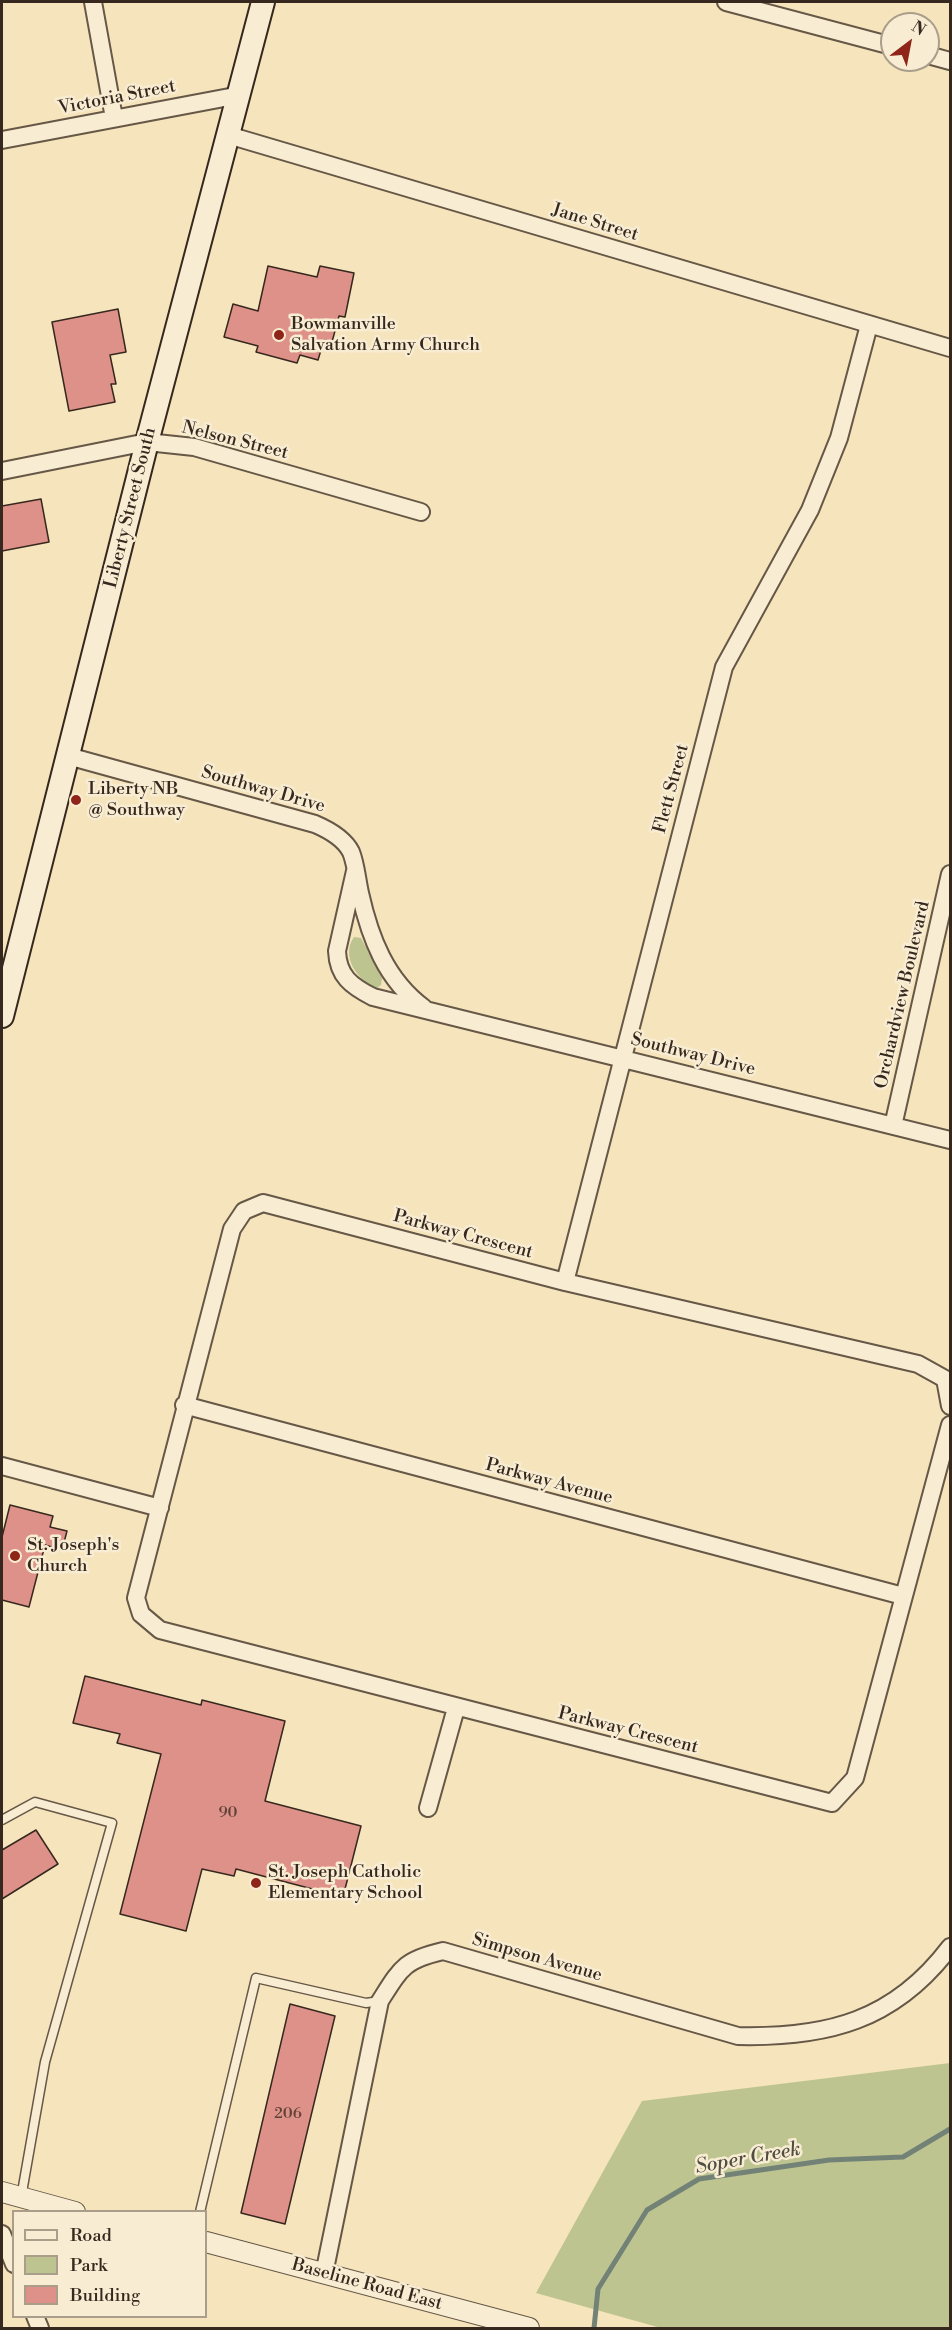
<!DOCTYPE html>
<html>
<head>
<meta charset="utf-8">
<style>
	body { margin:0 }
	#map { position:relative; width:952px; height:2330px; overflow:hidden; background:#f5e4bc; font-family:"Libre Bodoni",serif }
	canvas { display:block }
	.frame { position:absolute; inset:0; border:3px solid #36281e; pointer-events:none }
	.legend { position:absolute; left:12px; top:2210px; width:195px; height:108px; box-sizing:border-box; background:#f8edd3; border:2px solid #aa9e8b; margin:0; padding:8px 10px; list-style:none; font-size:18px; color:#36281e }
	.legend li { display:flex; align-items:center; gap:12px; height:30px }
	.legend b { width:30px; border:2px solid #aa9e8b }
	.north { position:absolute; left:880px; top:12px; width:60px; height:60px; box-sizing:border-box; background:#f8edd3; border:2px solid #aa9e8b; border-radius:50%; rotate:32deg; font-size:16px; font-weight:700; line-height:24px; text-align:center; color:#36281e }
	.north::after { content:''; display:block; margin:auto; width:21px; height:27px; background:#8f2418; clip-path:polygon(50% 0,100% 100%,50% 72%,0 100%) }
</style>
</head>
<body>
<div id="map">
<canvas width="952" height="2330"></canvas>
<div class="frame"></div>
<ul class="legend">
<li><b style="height:8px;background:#f8edd3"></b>Road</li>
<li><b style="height:16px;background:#bdc490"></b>Park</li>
<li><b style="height:16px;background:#de9188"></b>Building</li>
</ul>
<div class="north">N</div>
</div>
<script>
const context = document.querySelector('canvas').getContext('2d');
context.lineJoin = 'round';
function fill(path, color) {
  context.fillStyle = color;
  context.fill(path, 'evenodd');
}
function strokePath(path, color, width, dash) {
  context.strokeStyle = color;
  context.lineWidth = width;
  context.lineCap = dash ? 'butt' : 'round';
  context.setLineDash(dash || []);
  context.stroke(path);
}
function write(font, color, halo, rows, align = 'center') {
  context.font = font + ' "Libre Bodoni",serif';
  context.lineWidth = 5;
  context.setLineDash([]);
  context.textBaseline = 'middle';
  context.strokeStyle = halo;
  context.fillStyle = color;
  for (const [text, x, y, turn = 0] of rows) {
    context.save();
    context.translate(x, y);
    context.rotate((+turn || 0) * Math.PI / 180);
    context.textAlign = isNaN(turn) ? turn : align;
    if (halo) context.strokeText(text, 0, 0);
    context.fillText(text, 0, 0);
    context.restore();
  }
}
fill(new Path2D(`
	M354,937L361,938L382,978L381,985L376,989C358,980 340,957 354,937Z
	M950,2063V2328H661L536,2293L642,2101Z`), '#bdc490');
strokePath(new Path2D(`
	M594,2328L598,2289L647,2210L699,2179L829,2160L903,2157L950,2129`), '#738277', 5);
const building = new Path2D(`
	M268,266L317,277L320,266L354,273L345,317L339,316L332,342L324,340L318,360L300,355L297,363L256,352L258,346L224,337L233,304L258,311Z
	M118,309L126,352L110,355L116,384H111L115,402L69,411L52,322Z
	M41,499L49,542L2,551V506Z
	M10,1505L53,1516L50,1527L67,1531L62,1550L45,1545L29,1607L2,1600V1537Z
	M85,1676L201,1705L202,1700L285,1721L265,1801L361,1826L343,1897L236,1869L234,1876L202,1869L186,1931L120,1914L161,1754L117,1743L120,1734L73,1723Z
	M36,1830L58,1864L2,1899V1850Z
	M290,2004L335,2016L285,2224L241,2213Z`);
fill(building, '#de9188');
strokePath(building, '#36281e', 1.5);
const service = new Path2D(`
	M2,1820L35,1802L112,1823L45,2062L21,2198
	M200,2212L256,1978L366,2003L380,2001`);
const minor = new Path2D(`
	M93,2L114,118
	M726,2L892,46
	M928,55L950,61
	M228,135L950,348
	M2,140L240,95
	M2,471L147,442L194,447L421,512
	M68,756L315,824C329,830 344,838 351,852C356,864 357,880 360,893C370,938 386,980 424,1008
	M355,871L337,951C338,976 351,986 373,997L950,1140
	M893,1126L950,874
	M565,1282L724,667L810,510L839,438L869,325
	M184,1405L903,1596
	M950,1406L945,1379L918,1364L565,1282L263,1203L244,1211L232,1229L136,1598L141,1614L160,1630L832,1803L855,1778L950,1425
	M2,1466L160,1508
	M428,1808L456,1708
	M2,2234L14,2264
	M324,2274L380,2001C401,1968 404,1960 443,1951L738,2036C827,2038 894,2021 950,1947
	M35,2316L40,2328`);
const tertiary = new Path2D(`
	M2,2192L75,2212
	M206,2242L529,2328`);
const secondary = new Path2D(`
	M2,1016L147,442L263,2`);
strokePath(service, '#665746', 11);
strokePath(minor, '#665746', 20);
strokePath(tertiary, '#665746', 22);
strokePath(secondary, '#36281e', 26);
strokePath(service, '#f8edd3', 8);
strokePath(minor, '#f8edd3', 16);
strokePath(tertiary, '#f8edd3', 20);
strokePath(secondary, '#f8edd3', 22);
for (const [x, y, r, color] of [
	[279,335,6,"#8f2418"],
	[76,800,6,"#8f2418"],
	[15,1556,6,"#8f2418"],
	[256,1883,6,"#8f2418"]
]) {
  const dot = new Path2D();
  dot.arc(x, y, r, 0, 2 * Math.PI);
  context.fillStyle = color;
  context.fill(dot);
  strokePath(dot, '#f8edd3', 2);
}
write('15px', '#604238', null, [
	["90",228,1813],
	["206",288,2114]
]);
write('18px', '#36281e', '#f8edd3', [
	["Victoria Street",117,98,-11],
	["Jane Street",595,223,17],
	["Nelson Street",235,441,14],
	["Liberty Street South",131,508,-76],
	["Flett Street",672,789,-75],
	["Southway Drive",263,790,16],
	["Orchardview Boulevard",903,995,-77],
	["Southway Drive",693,1055,14],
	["Parkway Crescent",463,1235,15],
	["Parkway Avenue",549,1482,15],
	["Parkway Crescent",628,1731,14],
	["Simpson Avenue",537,1958,16],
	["Baseline Road East",367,2285,15]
]);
write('18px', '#36281e', '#f8edd3', [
	["Bowmanville",291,325],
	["Salvation Army Church",291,346],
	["Liberty NB",88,790],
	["@ Southway",88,811],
	["St. Joseph's",27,1546],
	["Church",27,1567],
	["St. Joseph Catholic",268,1873],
	["Elementary School",268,1894]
], 'left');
write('italic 20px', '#504e43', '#f8edd3', [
	["Soper Creek",748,2159,-10]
]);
</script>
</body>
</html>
